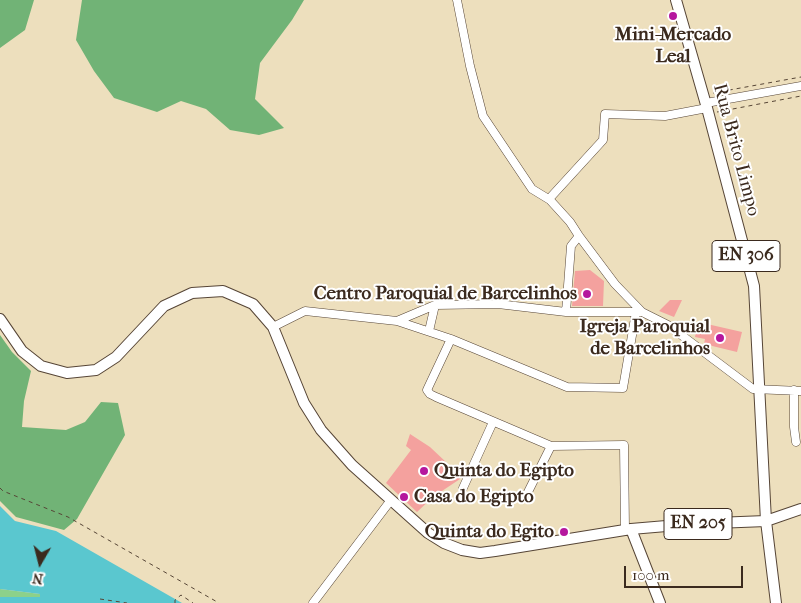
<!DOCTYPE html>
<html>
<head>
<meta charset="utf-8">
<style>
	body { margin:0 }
	#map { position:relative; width:801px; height:603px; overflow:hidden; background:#eddfbd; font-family:"IM FELL French Canon",serif }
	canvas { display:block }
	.north { position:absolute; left:15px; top:538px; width:50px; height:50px; -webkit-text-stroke:4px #fff; paint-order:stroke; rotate:188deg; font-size:14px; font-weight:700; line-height:20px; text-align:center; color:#3b2a1e }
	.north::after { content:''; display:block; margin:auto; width:18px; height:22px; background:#3b2a1e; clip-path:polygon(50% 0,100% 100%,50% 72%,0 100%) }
	.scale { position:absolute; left:624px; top:566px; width:119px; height:22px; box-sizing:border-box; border:2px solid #3b2a1e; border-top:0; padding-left:6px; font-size:15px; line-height:18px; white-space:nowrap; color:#3b2a1e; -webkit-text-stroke:4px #fff; paint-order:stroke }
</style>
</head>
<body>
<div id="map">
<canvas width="801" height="603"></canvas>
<div class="north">N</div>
<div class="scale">100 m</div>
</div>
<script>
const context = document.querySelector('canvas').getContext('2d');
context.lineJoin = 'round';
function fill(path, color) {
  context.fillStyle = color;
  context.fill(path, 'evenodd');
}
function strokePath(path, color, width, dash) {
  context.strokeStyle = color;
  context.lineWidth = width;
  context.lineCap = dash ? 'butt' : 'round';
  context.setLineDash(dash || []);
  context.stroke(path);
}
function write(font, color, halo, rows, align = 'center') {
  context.font = font + ' "IM FELL French Canon",serif';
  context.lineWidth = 4;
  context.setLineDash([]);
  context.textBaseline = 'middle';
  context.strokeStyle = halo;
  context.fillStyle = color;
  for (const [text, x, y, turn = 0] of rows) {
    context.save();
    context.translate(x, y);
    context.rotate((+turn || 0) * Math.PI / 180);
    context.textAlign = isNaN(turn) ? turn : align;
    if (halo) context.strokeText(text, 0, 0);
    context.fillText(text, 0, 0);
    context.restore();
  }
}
fill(new Path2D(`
	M0,589L40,594V597H0Z`), '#8cd18a');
fill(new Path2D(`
	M0,0H34L25,30L0,48Z
	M82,0H304L292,20L260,63L255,99L284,128L259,135L230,130L206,109L181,101L157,112L114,98L94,71L76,40Z
	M0,335L12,352L31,371L24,401L22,427L66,430L85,422L101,402L118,403L125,435L77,519L64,530L16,517L0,501Z`), '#71b376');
fill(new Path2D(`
	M0,506L15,521L56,531L182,603H0V597H40V594L0,589Z`), '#5ac7cf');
fill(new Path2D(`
	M590,270L604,281L603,306H572L575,271Z
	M670,300H682L674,317L659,311Z
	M707,324L742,332L737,352L704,344L705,339L695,337L697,328L706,329Z
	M410,434L430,447L447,463L460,479L433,497L417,512L386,483L411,450L406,446Z`), '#f4a19e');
const minor = new Path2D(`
	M457,0L470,66L483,116L532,189L550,200L570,222L579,236L615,284L642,312
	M706,103L801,86
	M549,199L603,140L605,114L665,116L707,108
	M566,312L571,246L579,236
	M397,321L451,339
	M273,327L305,311L397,321L435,305L498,304L566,312H642L668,325L753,389L801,391
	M429,331L435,305
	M794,390V427L796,442
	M551,446L624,445L625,530
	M463,488L493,422
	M528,492L551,446L436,397L430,394L427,390L451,339L567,387L623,388L636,312
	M313,603L391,500`);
const major = new Path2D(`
	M676,0L707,108L754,286L766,521L776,603
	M0,319L22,351L41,366L67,373L96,370L116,357L164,306L192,293L223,291L253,304L273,327L304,403L321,430L352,465L428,533L444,543L462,550L480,553L495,551L631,529L690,524L766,521L801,509
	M631,529L660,603`);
strokePath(minor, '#564536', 9);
strokePath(major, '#564536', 12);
strokePath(new Path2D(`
	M713,93L801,77
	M717,112L801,96
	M0,488L3,491L68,517L219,603
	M100,599L127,603
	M175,603V600L181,595L193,603`), '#564536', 1, [4, 4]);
strokePath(minor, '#fff', 8);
strokePath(major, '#fff', 10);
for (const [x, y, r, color] of [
	[673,16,5,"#b5179e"],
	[587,294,5,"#b5179e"],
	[720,338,5,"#b5179e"],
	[424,471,5,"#b5179e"],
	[404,497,5,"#b5179e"],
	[564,532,5,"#b5179e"]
]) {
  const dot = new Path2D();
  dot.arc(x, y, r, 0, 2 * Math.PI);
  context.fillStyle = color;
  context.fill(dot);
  strokePath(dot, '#fff', 2);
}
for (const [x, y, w] of [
	[746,256,68],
	[698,524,68]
]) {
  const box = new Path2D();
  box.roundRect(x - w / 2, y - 15.5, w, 31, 4);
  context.fillStyle = '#fff';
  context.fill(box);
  strokePath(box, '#3b2a1e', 1);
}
write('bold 18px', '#3b2a1e', null, [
	["EN 306",746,256],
	["EN 205",698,524]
]);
write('bold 19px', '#3b2a1e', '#fff', [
	["Mini-Mercado",673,35,"center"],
	["Leal",673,57,"center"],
	["Centro Paroquial de Barcelinhos",577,294],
	["Igreja Paroquial",710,327],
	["de Barcelinhos",710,349],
	["Quinta do Egipto",434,471,"left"],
	["Casa do Egipto",414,497,"left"],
	["Quinta do Egito",554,532]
], 'right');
write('19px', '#3b2a1e', '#fff', [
	["Rua Brito Limpo",736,150,75]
]);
</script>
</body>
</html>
